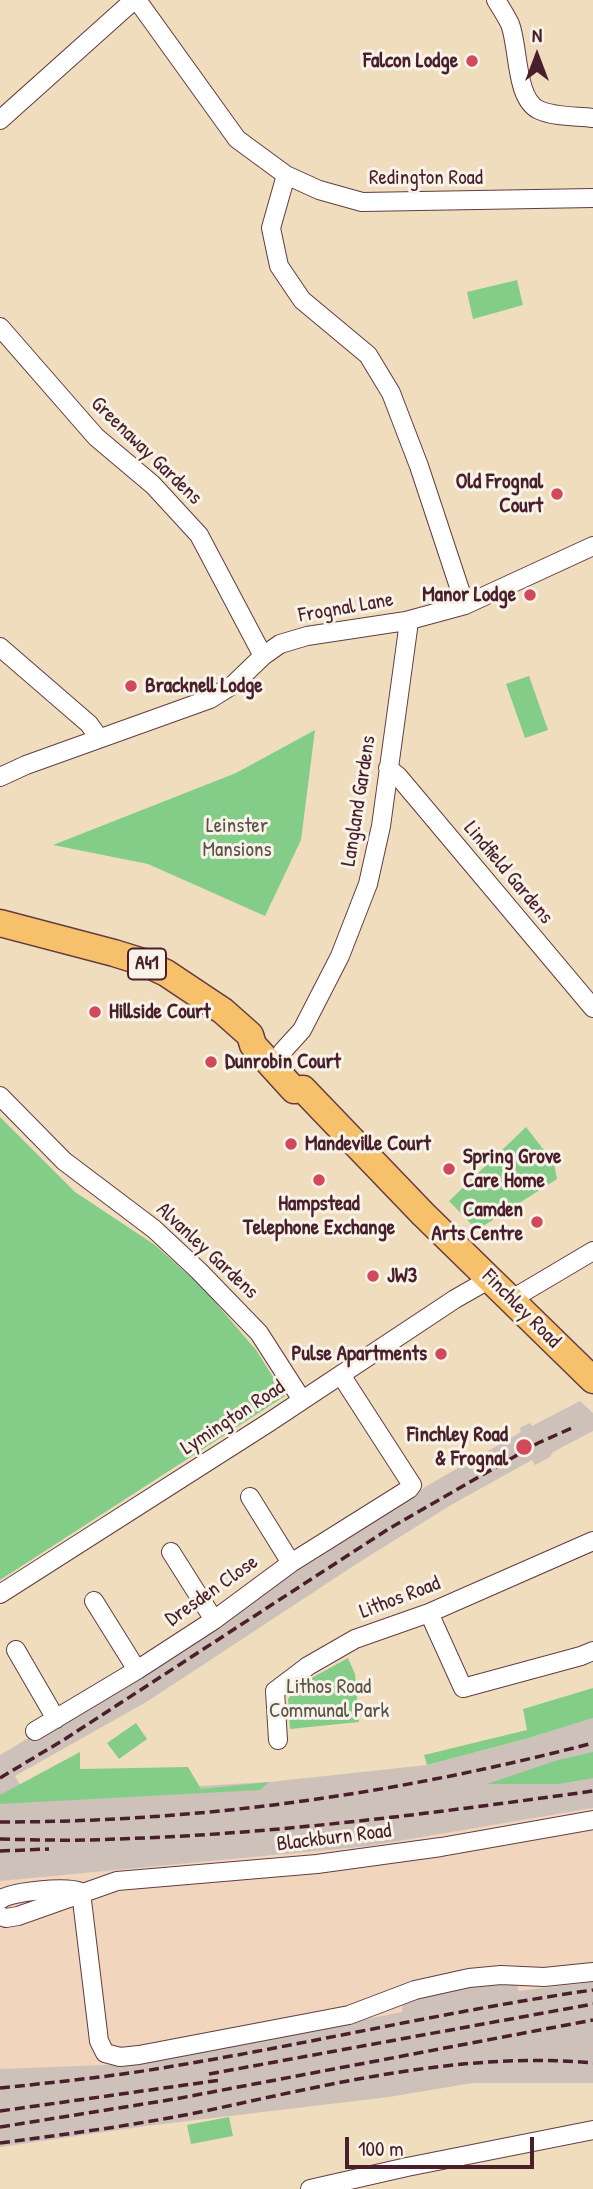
<!DOCTYPE html>
<html>
<head>
<meta charset="utf-8">
<style>
	body { margin:0 }
	#map { position:relative; width:593px; height:2189px; overflow:hidden; background:#f0ddbd; font-family:"Patrick Hand",sans-serif }
	canvas { display:block }
	.north { position:absolute; left:502px; top:21px; width:70px; height:70px; -webkit-text-stroke:5px #f7f3e8; paint-order:stroke; rotate:0deg; font-size:19px; font-weight:700; line-height:28px; text-align:center; color:#4a1f2b }
	.north::after { content:''; display:block; margin:auto; width:24px; height:32px; background:#4a1f2b; clip-path:polygon(50% 0,100% 100%,50% 72%,0 100%) }
	.scale { position:absolute; left:345px; top:2137px; width:189px; height:32px; box-sizing:border-box; border:4px solid #4a1f2b; border-top:0; padding-left:9px; font-size:21px; line-height:24px; white-space:nowrap; color:#4a1f2b; -webkit-text-stroke:5px #f7f3e8; paint-order:stroke }
</style>
</head>
<body>
<div id="map">
<canvas width="593" height="2189"></canvas>
<div class="north">N</div>
<div class="scale">100 m</div>
</div>
<script>
const context = document.querySelector('canvas').getContext('2d');
context.lineJoin = 'round';
function fill(path, color) {
  context.fillStyle = color;
  context.fill(path, 'evenodd');
}
function strokePath(path, color, width, dash) {
  context.strokeStyle = color;
  context.lineWidth = width;
  context.lineCap = dash ? 'butt' : 'round';
  context.setLineDash(dash || []);
  context.stroke(path);
}
function write(font, color, halo, rows, align = 'center') {
  context.font = font + ' "Patrick Hand",sans-serif';
  context.lineWidth = 6;
  context.setLineDash([]);
  context.textBaseline = 'middle';
  context.strokeStyle = halo;
  context.fillStyle = color;
  for (const [text, x, y, turn = 0] of rows) {
    context.save();
    context.translate(x, y);
    context.rotate((+turn || 0) * Math.PI / 180);
    context.textAlign = isNaN(turn) ? turn : align;
    if (halo) context.strokeText(text, 0, 0);
    context.fillText(text, 0, 0);
    context.restore();
  }
}
fill(new Path2D(`
	M593,1808V1982L518,1991L517,1983L402,2012L349,2024L212,2050L129,2064L0,2069V1881L369,1846Z`), '#f1d5bd');
fill(new Path2D(`
	M580,1401L593,1413V1431L553,1452L550,1457L535,1465L532,1460L451,1505L358,1563L148,1701L15,1776L22,1788L145,1789L269,1782L427,1765L529,1738L593,1718V1808L369,1846L0,1881V1755L161,1658L348,1539L425,1487L521,1432L520,1428L530,1423L532,1426Z
	M517,1982L518,1991L593,1982V2083H473L389,2097L146,2126L0,2147V2069L129,2064L212,2050L402,2012L404,1997L461,1984Z`), '#cec1ba');
fill(new Path2D(`
	M517,280L523,305L473,319L467,292Z
	M529,676L548,730L525,738L506,684Z
	M315,730L301,840L265,916L148,864L53,845L236,773Z
	M0,1117L75,1192L155,1245L204,1289L256,1350L285,1396L0,1580Z
	M526,1127L554,1163L557,1179L477,1230L449,1201Z
	M348,1658L355,1674L359,1722L290,1729L288,1699L297,1686Z
	M593,1688V1718L529,1738L427,1765L424,1755L527,1730L523,1709Z
	M136,1723L147,1739L119,1759L107,1743Z
	M80,1752V1769L188,1767L201,1789L269,1782L260,1790L0,1804V1795Z
	M593,1752V1778L558,1784H487L558,1760Z
	M229,2117L233,2136L191,2144L187,2125Z`), '#84cd89');
const minor = new Path2D(`
	M137,0L237,139L286,175L319,190L362,202L593,198
	M496,0C501,8 506,16 510,24C519,47 515,99 539,110C554,117 576,116 593,118
	M0,120L134,0
	M286,175L271,228L279,266L302,300L368,355L391,393L419,466L465,605
	M0,327L96,437L153,485L199,535L263,656
	M0,647L89,724L99,738
	M388,768L398,776L593,1008
	M0,777L26,765L210,699L234,684L263,656L280,644L307,636L406,621L465,605L593,546
	M282,1052L302,1030L340,956L368,884L381,826L408,629L406,621
	M0,1096L64,1161L154,1229L199,1271L259,1333L302,1400
	M512,1299L593,1251
	M250,1497L291,1563
	M171,1552L214,1620
	M0,1594L268,1423L455,1299L490,1279
	M94,1601L137,1670
	M429,1613L463,1688L581,1656L593,1651
	M16,1650L56,1719
	M35,1731L137,1670L214,1620L291,1563L409,1489L412,1485L341,1375
	M278,1740L275,1691L308,1666L355,1639L429,1613L593,1541
	M81,1892L99,2041L105,2053L120,2057L139,2055L349,2015L415,1990L469,1978L501,1975L544,1977L593,1972
	M0,1900C11,1891 67,1886 81,1892
	M0,1916L6,1918L18,1916L117,1881L317,1864L441,1847L593,1820
	M310,2189L407,2167L593,2130`);
const highway = new Path2D(`
	M0,923L114,953L143,962L166,973L223,1011L250,1035L253,1045L294,1090L303,1089L423,1214L593,1380`);
strokePath(minor, '#633c41', 20);
strokePath(highway, '#633c41', 29);
strokePath(minor, '#fff', 18);
strokePath(highway, '#f7c06b', 26);
strokePath(new Path2D(`
	M0,1778L65,1739L390,1528L538,1443L572,1428
	M0,1822C202,1822 397,1794 593,1743
	M0,1839C39,1840 78,1841 117,1839C276,1834 435,1813 593,1791
	M0,1851L49,1849
	M209,2074L593,2004
	M0,2088C58,2082 117,2076 174,2066C314,2043 452,2010 593,1990
	M0,2111L221,2080
	M0,2127L175,2099L593,2020
	M0,2143C68,2134 137,2125 205,2111C331,2084 463,2051 593,2063`), '#4a1f2b', 3.5, [10, 5]);
for (const [x, y, r, color] of [
	[472,61,7,"#d1495b"],
	[557,494,7,"#d1495b"],
	[530,595,7,"#d1495b"],
	[131,686,7,"#d1495b"],
	[95,1012,7,"#d1495b"],
	[211,1062,7,"#d1495b"],
	[291,1144,7,"#d1495b"],
	[449,1169,7,"#d1495b"],
	[319,1180,7,"#d1495b"],
	[537,1222,7,"#d1495b"],
	[373,1276,7,"#d1495b"],
	[441,1354,7,"#d1495b"],
	[524,1447,9,"#d1495b"]
]) {
  const dot = new Path2D();
  dot.arc(x, y, r, 0, 2 * Math.PI);
  context.fillStyle = color;
  context.fill(dot);
  strokePath(dot, '#f7f3e8', 2.5);
}
for (const [x, y, w] of [
	[147,964,38]
]) {
  const box = new Path2D();
  box.roundRect(x - w / 2, y - 15.5, w, 31, 5);
  context.fillStyle = '#f7f3e8';
  context.fill(box);
  strokePath(box, '#4a1f2b', 2);
}
write('bold 19px', '#4a1f2b', null, [
	["A41",147,964]
]);
write('bold 21px', '#4a1f2b', '#f7f3e8', [
	["Falcon Lodge",458,61],
	["Old Frognal",543,482],
	["Court",543,506],
	["Manor Lodge",516,595],
	["Bracknell Lodge",145,686,"left"],
	["Hillside Court",109,1012,"left"],
	["Dunrobin Court",225,1062,"left"],
	["Mandeville Court",305,1144,"left"],
	["Spring Grove",463,1157,"left"],
	["Care Home",463,1181,"left"],
	["Hampstead",319,1204,"center"],
	["Telephone Exchange",319,1228,"center"],
	["Camden",523,1210],
	["Arts Centre",523,1234],
	["JW3",387,1276,"left"],
	["Pulse Apartments",427,1354],
	["Finchley Road",508,1435],
	["& Frognal",508,1459]
], 'right');
write('21px', '#4a1f2b', '#f7f3e8', [
	["Redington Road",426,178],
	["Greenaway Gardens",146,451,44],
	["Frognal Lane",346,608,-10],
	["Langland Gardens",359,801,-81],
	["Lindfield Gardens",508,873,50],
	["Alvanley Gardens",207,1251,43],
	["Finchley Road",521,1309,45],
	["Lymington Road",233,1418,-33],
	["Dresden Close",212,1591,-35],
	["Lithos Road",400,1598,-21],
	["Blackburn Road",334,1838,-7]
]);
write('21px', '#5b5347', '#f7f3e8', [
	["Leinster",237,826],
	["Mansions",237,850],
	["Lithos Road",329,1687],
	["Communal Park",329,1711]
]);
</script>
</body>
</html>
